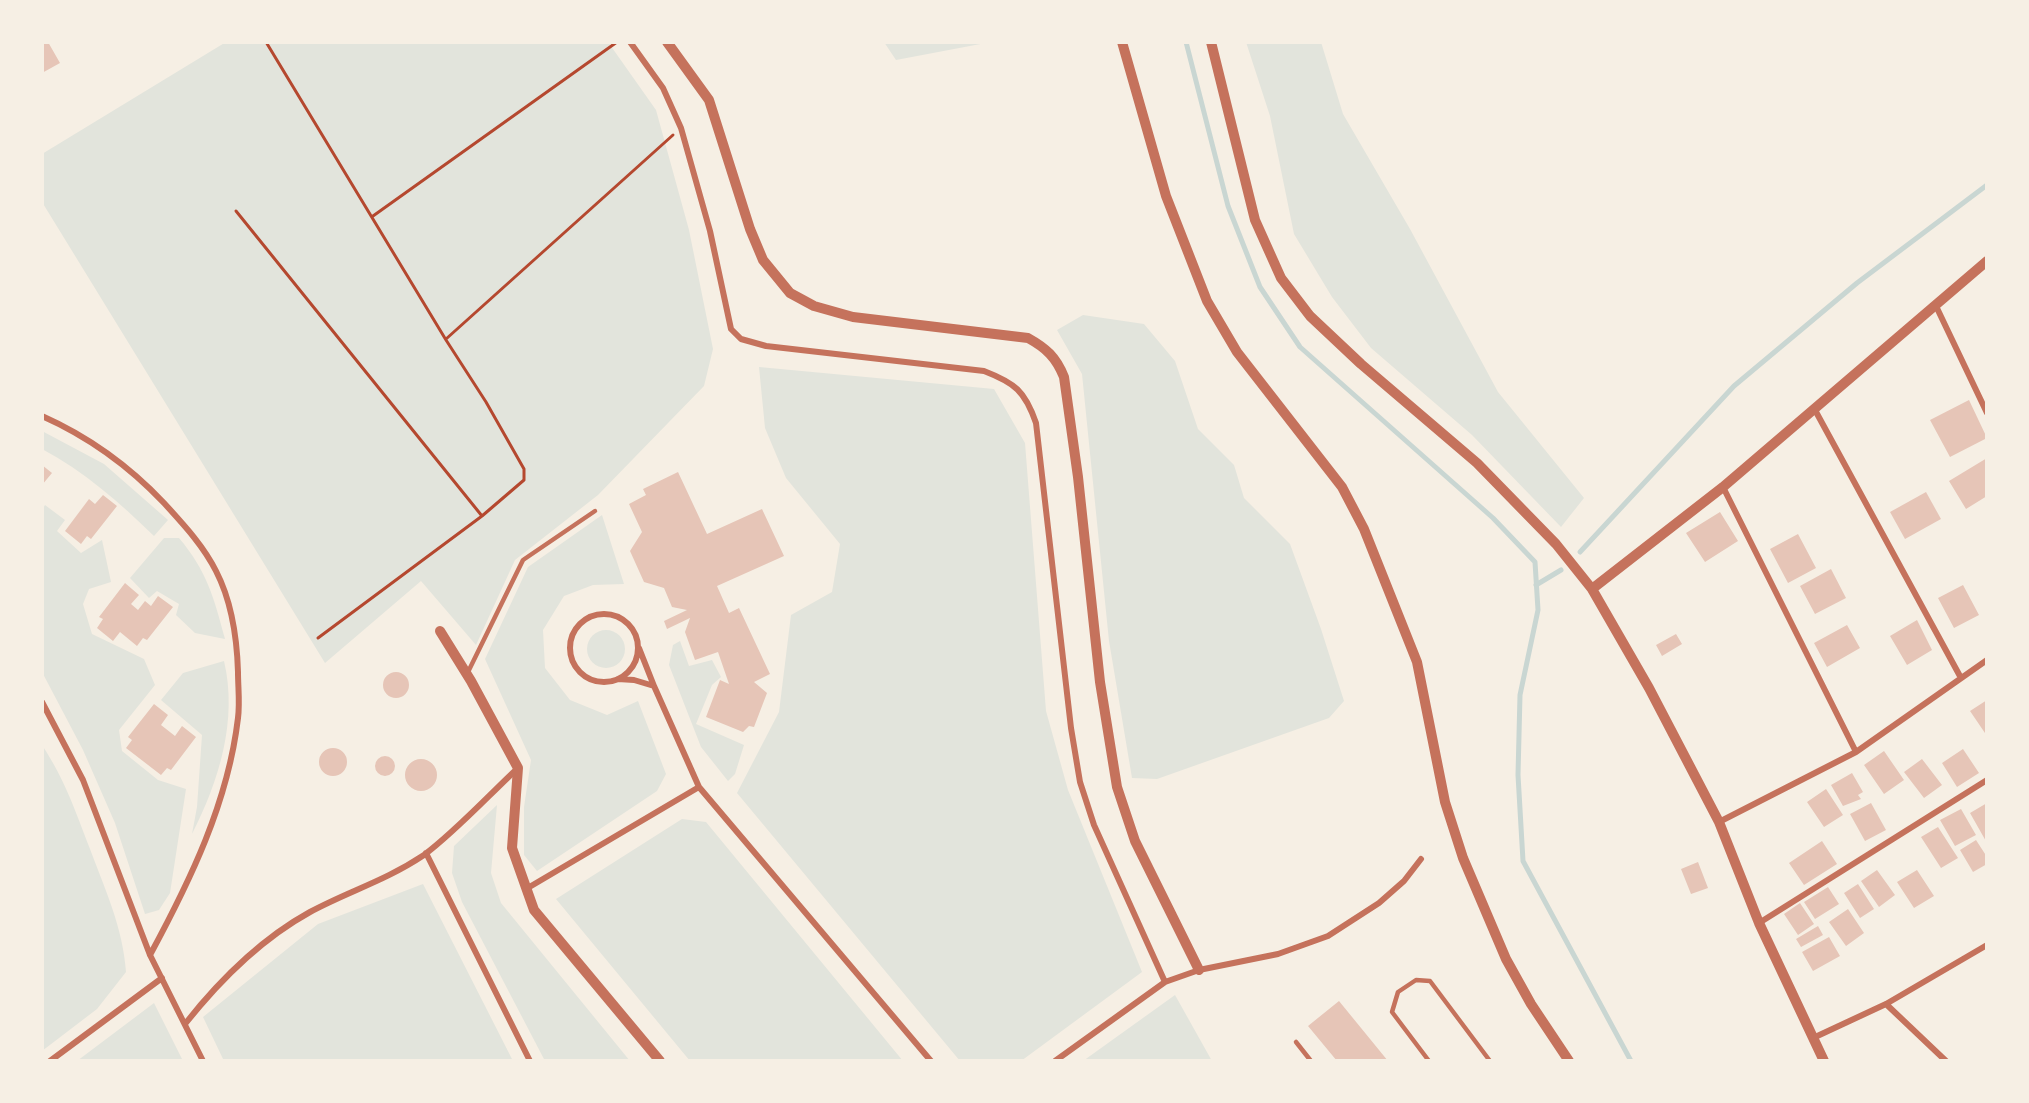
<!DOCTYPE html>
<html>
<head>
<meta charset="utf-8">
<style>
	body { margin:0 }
	#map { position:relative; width:2029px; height:1103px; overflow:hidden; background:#f6efe4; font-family:"Varela Round",sans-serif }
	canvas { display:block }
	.frame { position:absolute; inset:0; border:44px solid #f6efe4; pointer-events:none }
</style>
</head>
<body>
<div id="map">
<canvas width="2029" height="1103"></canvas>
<div class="frame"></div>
</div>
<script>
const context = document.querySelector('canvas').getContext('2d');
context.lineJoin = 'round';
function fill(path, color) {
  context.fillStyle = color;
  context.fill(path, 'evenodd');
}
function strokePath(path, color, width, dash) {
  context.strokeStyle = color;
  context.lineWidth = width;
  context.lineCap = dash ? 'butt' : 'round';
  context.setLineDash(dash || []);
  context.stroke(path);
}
fill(new Path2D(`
	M226,42H608L656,110L689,230L713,349L704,386L598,495L515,560L476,645L421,581L325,663L42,202V154Z
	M884,42H991L896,60Z
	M1246,42H1321L1343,114L1410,229L1498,392L1584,498L1561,527L1472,435L1371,348L1332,297L1294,234L1270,116Z
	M1083,315L1144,324L1175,361L1198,429L1234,465L1244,498L1290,544L1321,629L1344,701L1329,718L1157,779L1132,778L1109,641L1082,374L1057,330Z
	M759,367L994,389L1025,443L1046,711L1068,790L1142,972L1021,1061H960L737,793L779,712L791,615L832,592L840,544L786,478L765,428Z
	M42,431L104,464L168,520L154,536C120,503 84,471 42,449Z
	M45,505L65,520L57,531L81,553L102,540L111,582L89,589L83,604L92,634L144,659L155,685L119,730L122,751L158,780L186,789L170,893L159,910L145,914L115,823L83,750L42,672V510Z
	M602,515L624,584L593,585L564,596L543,630L545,668L570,700L607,715L638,701L666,774L657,791L537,871L524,855V807L531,760L485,659L528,567Z
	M164,538H179C207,571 214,598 225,639L195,633L176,615L179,604L157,591L149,598L130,578Z
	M587 649a19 19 0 1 1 38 0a19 19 0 1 1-38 0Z
	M680,641L689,666L712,660L721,677L712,685L696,724L744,745L735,774L728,781L701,747L669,665L673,645Z
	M224,661C238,720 219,781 192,834L197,807L202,735L161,700L183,673Z
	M42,745C65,780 75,810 90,849C105,889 123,928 126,972L97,1009L42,1051Z
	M497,805L491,873L501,903L630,1061H545L462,902L452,873L454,846Z
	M682,819L706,822L903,1061H690L556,899Z
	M423,884L513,1061H224L203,1017L318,924Z
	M1175,995L1212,1061H1083Z
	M154,1003L183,1061H77Z`), '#e2e4dc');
strokePath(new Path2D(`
	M1186,42L1228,206L1260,287L1300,347L1493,518L1535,562L1538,610L1520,695L1518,775L1523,861L1631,1061
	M1580,552L1734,386L1857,283L1987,185
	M1536,585L1561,570`), '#c9d6d2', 5);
fill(new Path2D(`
	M42,42H48L60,63L42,73Z
	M1969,400L1987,438L1950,457L1930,420Z
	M1987,458V496L1966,509L1949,481Z
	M42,465L52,473L42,485Z
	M678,472L707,534L762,509L784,556L717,586L729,613L739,608L770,674L754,682L767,693L754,727L749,726L743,732L706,717L720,680L729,684L718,652L695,660L685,632L690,618L667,629L664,621L687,610L672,607L664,588L644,582L630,551L642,532L629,504L646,495L643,489Z
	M1926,492L1941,519L1905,539L1890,512Z
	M103,495L117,506L91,539L87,536L81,544L65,531L89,499L95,504Z
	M1720,512L1738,541L1705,562L1686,533Z
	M1798,534L1816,568L1788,583L1770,549Z
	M1831,569L1846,598L1815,614L1800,586Z
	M125,583L139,595L131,604L138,610L145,601L151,606L158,596L173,607L147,640L143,638L137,646L120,632L113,641L97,628L103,619L99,617Z
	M1963,585L1979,615L1954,628L1938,598Z
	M1917,620L1932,650L1907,665L1890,636Z
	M1847,625L1860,648L1827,667L1814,643Z
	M1676,634L1682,644L1662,656L1656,645Z
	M383 685a13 13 0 1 1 26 0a13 13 0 1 1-26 0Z
	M1987,700V736L1970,711Z
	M154,704L168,715L161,725L175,736L182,726L196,737L171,770L167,768L161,775L126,748L132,740L128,737Z
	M319 762a14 14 0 1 1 28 0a14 14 0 1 1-28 0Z
	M1963,749L1979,773L1957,787L1942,763Z
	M1884,751L1904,780L1884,794L1864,765Z
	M375 766a10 10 0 1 1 20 0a10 10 0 1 1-20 0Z
	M1922,759L1942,785L1924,798L1904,772Z
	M405 775a16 16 0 1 1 32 0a16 16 0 1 1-32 0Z
	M1852,773L1863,792L1858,795L1861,799L1843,806L1831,785Z
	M1826,789L1843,815L1824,827L1807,802Z
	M1871,803L1886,830L1865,841L1850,814Z
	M1987,803V843L1970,813Z
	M1961,809L1976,835L1955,846L1940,820Z
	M1938,827L1958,858L1941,868L1921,837Z
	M1976,840L1987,857V864L1973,872L1960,850Z
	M1822,841L1837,864L1804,885L1789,863Z
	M1698,862L1708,888L1691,894L1681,869Z
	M1877,870L1895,895L1879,907L1861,881Z
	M1917,870L1934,896L1914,908L1897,882Z
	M1858,884L1874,909L1860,918L1844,893Z
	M1828,887L1839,904L1815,919L1804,902Z
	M1800,903L1814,924L1798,935L1784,914Z
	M1848,909L1864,933L1846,946L1829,922Z
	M1818,926L1823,935L1801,947L1796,939Z
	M1829,937L1840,956L1813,971L1802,952Z
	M1339,1001L1388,1061H1337L1308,1026Z`), '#e6c5b7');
strokePath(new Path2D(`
	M266,42L446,340L486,402L524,469V480L482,516L318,638
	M236,211L482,516
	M373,216L617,42
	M446,339L673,135`), '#b5482f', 3);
strokePath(new Path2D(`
	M468,672L523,560L595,511
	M1296,1042L1311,1061
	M1429,1061L1392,1012L1398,992L1416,980L1430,981L1490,1061`), '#c5725c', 4.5);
strokePath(new Path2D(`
	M630,42L663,88L681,128L710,231L731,329L741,339L766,346L984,371C1015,383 1025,391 1036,423L1071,728L1080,782L1094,825L1165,982
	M1936,306L1987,413
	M1815,410L1961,678
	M42,416C87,436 130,467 164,503C183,524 203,545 216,571C232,602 237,638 238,672C238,687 240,703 238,718C228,803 190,881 150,955
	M1723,487L1856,752
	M570 648a34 34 0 1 1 68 0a34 34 0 1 1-68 0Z
	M618,679L634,680L654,686L639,648
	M654,686L699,787L931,1061
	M42,702L83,780L150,955L203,1061
	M1719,822L1856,752L1987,660
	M426,853L530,1061
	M526,889L699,787
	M1759,923L1987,780
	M1886,1004L1946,1061
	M185,1024C219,981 261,939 310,912C349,891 385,881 424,855C455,832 489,795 518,768
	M1813,1038L1886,1004L1987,945
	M50,1061L162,978
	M1055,1061L1165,982L1199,970L1278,954L1328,936L1379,903L1404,881L1421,859`), '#c5725c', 6);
strokePath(new Path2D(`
	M667,42L709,100L750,229L763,260L790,293L814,306L853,317L1028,338C1046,348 1056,357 1064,377L1078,477L1100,682L1117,787L1135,841L1199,970
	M1122,42L1166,196L1207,301L1237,352L1342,487L1364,529L1417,662L1445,802L1463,858L1506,959L1531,1004L1569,1061
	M1211,42L1255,220L1281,278L1310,316L1361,364L1477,463L1556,544L1592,589L1649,688L1719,822L1759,923L1824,1061
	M1592,589L1723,487L1987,261
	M440,631L471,681L518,768L512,848L534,910L660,1061`), '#c5725c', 10);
</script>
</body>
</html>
